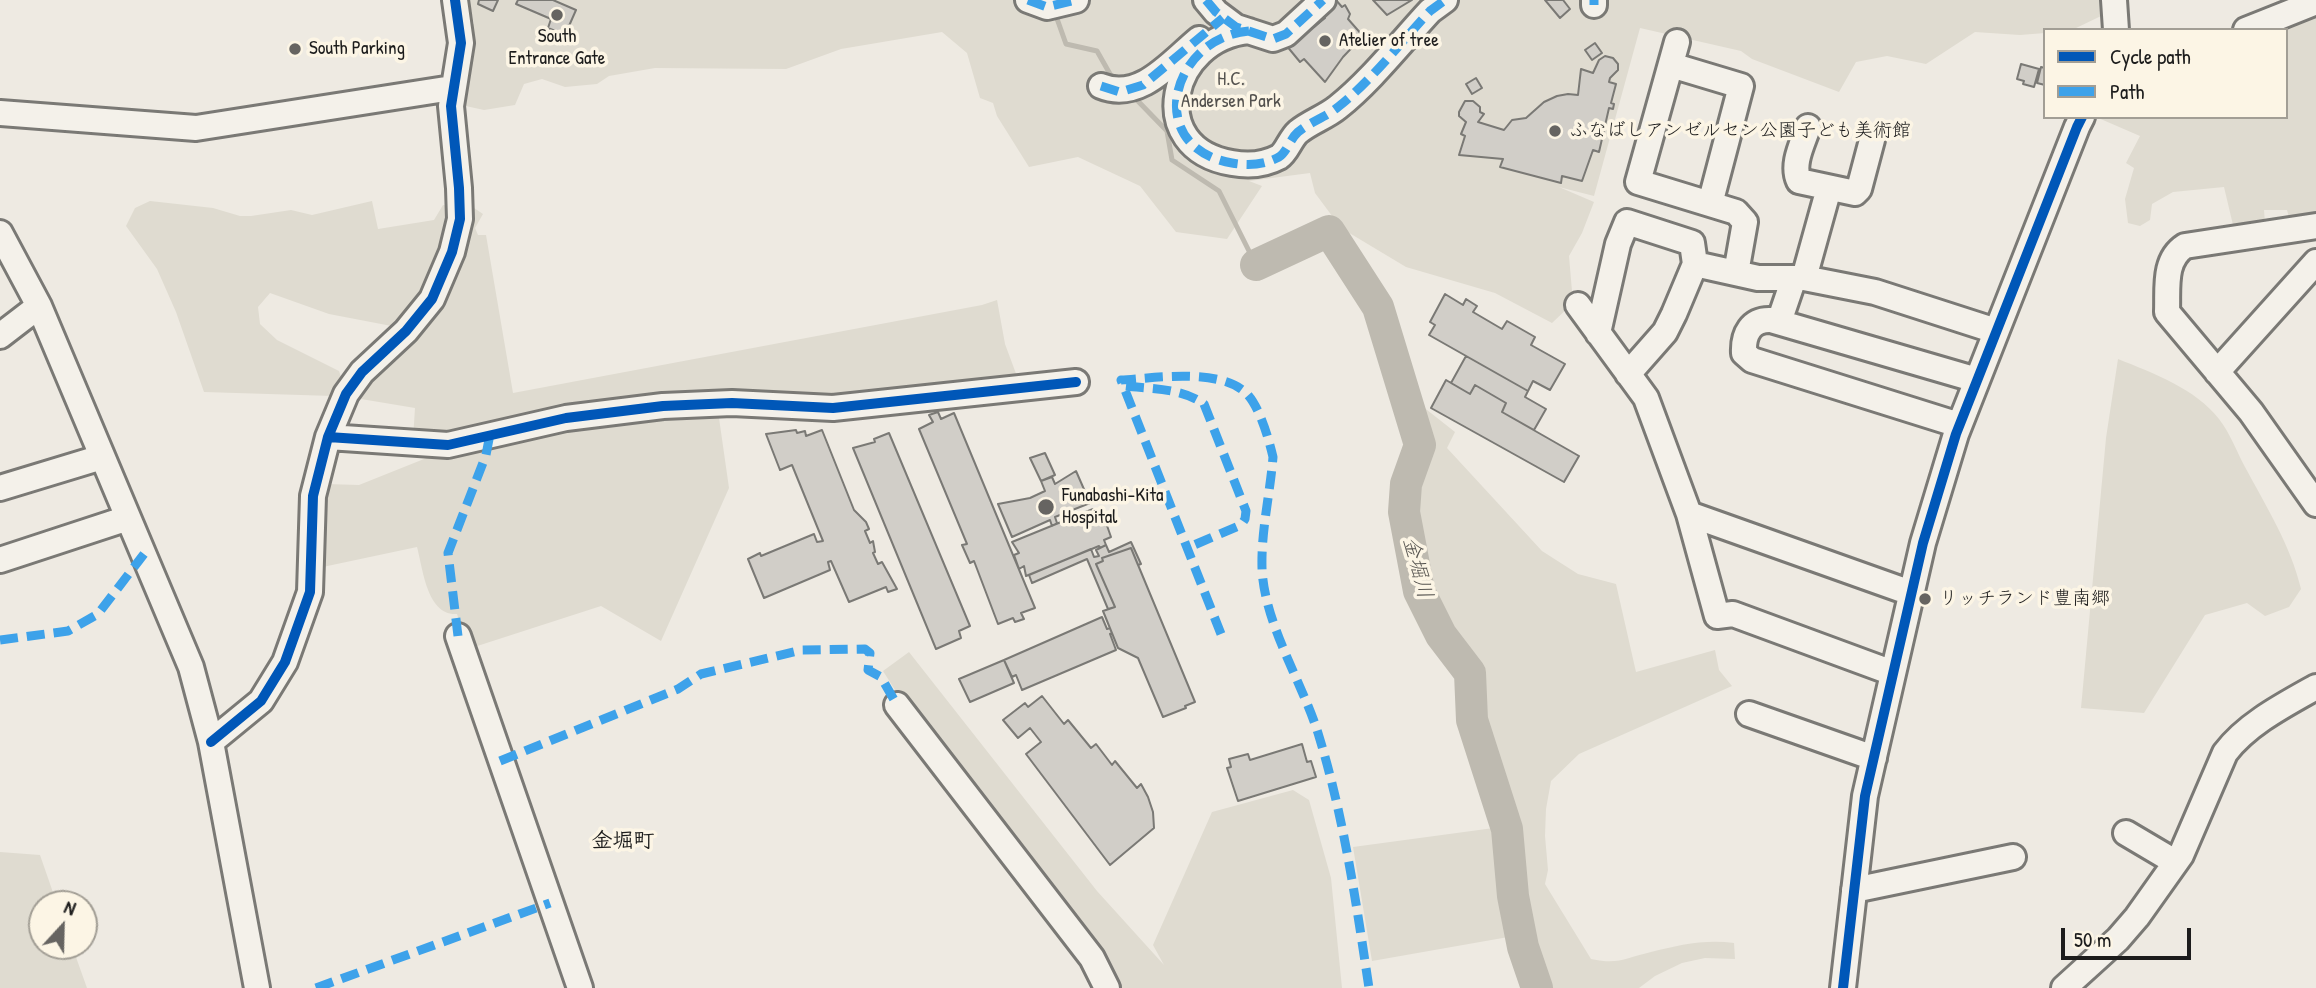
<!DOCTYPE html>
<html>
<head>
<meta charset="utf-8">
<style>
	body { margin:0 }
	#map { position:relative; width:2316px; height:988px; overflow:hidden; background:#eeeae2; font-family:"Patrick Hand",sans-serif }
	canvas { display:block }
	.legend { position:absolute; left:2043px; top:28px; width:245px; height:91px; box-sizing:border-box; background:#fcf5e5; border:2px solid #a29e95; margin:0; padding:9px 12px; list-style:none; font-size:21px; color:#1c1c1c }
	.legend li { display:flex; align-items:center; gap:14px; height:35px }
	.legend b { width:35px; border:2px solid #a29e95 }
	.north { position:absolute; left:28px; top:890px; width:70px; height:70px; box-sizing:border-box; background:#fcf5e5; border:2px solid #a29e95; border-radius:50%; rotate:22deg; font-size:19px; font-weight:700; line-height:28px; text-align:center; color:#1c1c1c }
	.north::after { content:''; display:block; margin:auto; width:24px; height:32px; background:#666461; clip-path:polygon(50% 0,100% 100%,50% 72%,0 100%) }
	.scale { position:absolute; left:2061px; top:928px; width:130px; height:32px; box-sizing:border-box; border:4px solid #1c1c1c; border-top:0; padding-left:9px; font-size:21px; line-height:24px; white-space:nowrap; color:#1c1c1c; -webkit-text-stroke:5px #fcf5e5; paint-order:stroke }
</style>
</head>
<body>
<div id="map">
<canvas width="2316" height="988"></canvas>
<ul class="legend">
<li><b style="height:9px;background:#0057b8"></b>Cycle path</li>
<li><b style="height:9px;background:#3da2ea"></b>Path</li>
</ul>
<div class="north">N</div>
<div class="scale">50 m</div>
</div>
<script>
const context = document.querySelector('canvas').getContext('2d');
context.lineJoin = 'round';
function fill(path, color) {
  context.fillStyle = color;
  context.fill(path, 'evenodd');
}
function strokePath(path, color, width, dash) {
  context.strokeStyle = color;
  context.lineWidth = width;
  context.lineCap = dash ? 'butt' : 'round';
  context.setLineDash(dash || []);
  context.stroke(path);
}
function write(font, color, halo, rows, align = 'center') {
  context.font = font + ' "Patrick Hand","Klee One",sans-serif';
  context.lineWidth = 7;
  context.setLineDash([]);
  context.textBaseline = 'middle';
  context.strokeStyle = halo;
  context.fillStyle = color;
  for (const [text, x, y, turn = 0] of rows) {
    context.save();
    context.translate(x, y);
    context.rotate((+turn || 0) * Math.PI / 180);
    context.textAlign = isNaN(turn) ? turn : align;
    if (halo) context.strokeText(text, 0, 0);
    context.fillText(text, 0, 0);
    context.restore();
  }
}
fill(new Path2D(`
	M469,0H2124V5L2074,29L2045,30V33L2020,35L1975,32L1926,64L1887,56L1856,62L1839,92L1752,59L1741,51L1640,28L1594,196L1559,187L1594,202L1582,233L1569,256L1573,303L1552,323L1495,293L1406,267L1341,228L1315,193L1310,173L1249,181L1262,186L1227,239L1176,232L1140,186L1078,157L1029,167L997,116L993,103L980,98L967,53L942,32L841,49L786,69L655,68L609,76L597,84L565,87L542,79L524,84L515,105L484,110L461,105L469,25L474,24Z
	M2316,16V218L2290,221L2287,210H2264L2265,223L2233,225L2224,187L2173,192L2152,204L2150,220L2140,226L2128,223L2125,199L2134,168L2126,163L2140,136L2096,117H2286V30H2277Z
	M150,201L213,208L240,216H251L291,210L312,215L372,201L378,229L434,220L443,205L451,206L447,252L402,328L329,314L270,293L258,307L260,324L277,340L339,371L342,380L333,396L204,392L176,312L157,269L126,226L135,208Z
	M474,208L483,214L475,228L478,235H486L513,393L982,305L997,300L1005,344L1018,379L489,428L413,439L415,408L349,397L409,335Z
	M2118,359C2153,373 2196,389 2219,419C2230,433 2237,452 2245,467C2266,506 2291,546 2301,589L2289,607L2265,616L2247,603L2205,615L2144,713L2081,708L2106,438Z
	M1422,406L1455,432L1447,448L1542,551L1578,574L1616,584L1636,672L1715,650L1719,670L1732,686L1579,754L1551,781L1546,809L1545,836L1548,870L1545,884L1591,959C1619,965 1625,958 1651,952C1678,945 1706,939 1734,943L1735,959L1705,958L1682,963L1655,976L1639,988H1543L1527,941L1519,897L1516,893L1510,827L1498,780L1482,736L1474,665L1444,631L1426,588L1409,511L1426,439L1415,409Z
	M710,411L719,418L729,488L661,641L601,606L468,649L457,614C427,616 423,569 417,547L318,568L326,484L359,485L439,453L566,426Z
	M909,652L1097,891L1164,965L1153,945L1212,812L1293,790L1309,800L1331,878L1342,988H1119L902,701L883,671Z
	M1501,827L1508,897L1514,936L1372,961L1353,847Z
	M0,852L40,855L57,904H42V946H72L87,988H0Z`), '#dfdbd0');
strokePath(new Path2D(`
	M1055,13L1066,44L1097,51L1110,74L1115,79
	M1133,96L1167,131L1172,160L1219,191L1256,265`), '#bebab0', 5);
strokePath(new Path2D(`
	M1256,265L1329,231L1378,307L1420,445L1406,484L1404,512L1419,591L1441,635L1470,673L1472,720L1507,829L1513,896L1523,947L1537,988`), '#bebab0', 32);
const building = new Path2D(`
	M479,0H498L493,11L478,4Z
	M518,0H553L576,10L565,35L548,28L551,19L516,4Z
	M1336,0L1342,7L1345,5L1350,14L1348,19L1363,36L1343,57L1325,82L1304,59L1300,62L1286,45L1310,23L1314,27L1325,18L1322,13Z
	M1373,0H1412L1387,15Z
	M1545,0H1563L1570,9L1560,18Z
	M1595,43L1602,53L1592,60L1585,50Z
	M1605,56L1613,58L1618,64V70L1610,78L1609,82L1616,84L1611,103L1614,104L1613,109L1609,108L1599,152L1593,150L1582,181L1562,176L1561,183L1500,167L1503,159L1459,155L1465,136L1461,134L1466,122L1459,116V112L1465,101H1473L1480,107V112L1484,114L1478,122L1504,130L1512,120L1526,118L1544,102L1557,96L1568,94L1578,95L1581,69L1593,73L1599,60Z
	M2021,64L2039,69L2034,87L2023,84L2024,81L2017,79Z
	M2041,67L2045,68V85L2037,83Z
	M1476,78L1482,88L1472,94L1466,84Z
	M1445,294L1463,305L1466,299L1477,306L1473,312L1502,329L1507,321L1535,337L1531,345L1565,364L1550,390L1533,381L1528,391L1429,335L1435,325L1430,322Z
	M1466,356L1528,391L1525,397L1546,409L1534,430L1502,412L1506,403L1475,385L1470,394L1451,383Z
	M1446,380L1470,394L1475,385L1506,403L1502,412L1579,456L1564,482L1431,408Z
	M938,412L941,419L954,413L1035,608L1021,613L1024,619L1015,622L1013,618L998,624L974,561L970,563L962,545L967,544L919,429L933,422L929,415Z
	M796,430L797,433L805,431L806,436L822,430L854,510L866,522L869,529L865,531L870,543L873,541L875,552L873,553L878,564L882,562L897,589L888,592L886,587L849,602L831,561L828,562L830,570L764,598L748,559L760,553L761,556L814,534L817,542L823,541L792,465L780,470L766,434Z
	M889,433L970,626L959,631L961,638L936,649L853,448L875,442L874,439Z
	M1045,453L1055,475L1041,481L1030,458Z
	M1076,471L1090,503L1055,517L1057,523L1052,526L1050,520L1012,537L998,504L1030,498L1045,491L1041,481L1052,477L1055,484Z
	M1093,509L1099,523L1105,520L1111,537L1104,540L1106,545L1100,548L1099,546L1026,576L1024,566L1019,569L1014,555L1019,553L1012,542Z
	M1131,542L1141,564L1138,565L1131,548L1102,558L1103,561L1096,564L1115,607L1108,609L1087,559L1032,583L1029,575L1091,549L1094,557L1099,556L1096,550L1106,545L1109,552Z
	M1131,548L1195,702L1185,706L1186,708L1163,717L1138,658L1118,648L1103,611L1115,607L1096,564L1103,561L1102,558Z
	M1102,617L1107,629L1110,628L1112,633L1110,634L1116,650L1022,690L1016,675L1012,677L1004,660Z
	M1004,660L1014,683L970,702L959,679Z
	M1042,696L1064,724L1068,720L1091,748L1096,744L1112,765L1115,761L1137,788L1141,784L1148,797L1153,812L1154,828L1110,865L1026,754L1041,742L1030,728L1018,738L1003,720L1025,703L1028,707Z
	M1302,744L1307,762L1311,761L1316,777L1238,801L1227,768L1231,767L1229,759L1248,754L1250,760Z`);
fill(building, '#d1cec8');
strokePath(building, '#7a7975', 2);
const minor = new Path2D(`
	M1028,0L1047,7L1076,0
	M1206,0L1216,12L1236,27L1273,39L1286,34L1323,0
	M2114,0L2116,30
	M1594,5V0
	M2246,30L2316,2
	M1249,31C1170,38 1143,148 1232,163C1248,166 1264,165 1279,157C1287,152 1290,139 1298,132C1310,122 1326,117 1338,107C1370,82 1402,41 1430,11L1445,0
	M1677,42L1638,182L1736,212L1745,222L1736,273
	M1671,65L1741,86L1710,204
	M1101,86C1140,102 1171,62 1199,39
	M0,113L196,128L452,88
	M1808,127C1803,143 1791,164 1799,181L1855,193L1859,189L1872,140
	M2316,226L2185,246C2163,260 2168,289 2167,312L2251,412L2316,504
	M0,233L39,306L191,667L211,742L257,988
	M1695,264L1758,278H1804L1875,292L1996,331
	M1804,278L1829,188
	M1578,305L1646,398L1689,514L1717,616L1733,614L1893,673
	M1779,322L1794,278
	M1598,333L1618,244L1627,222L1692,243L1695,264L1674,314L1665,332L1628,374
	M0,336L39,306
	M2217,372L2316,262
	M1959,425L1752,360L1744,353C1743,334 1751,319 1771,320L1977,380
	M328,437L448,445L566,418L663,406L732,403L833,408L1076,382
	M0,488L102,457
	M1689,514L1911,593
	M0,560L128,518
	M458,636L580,988
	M897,705L1092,958L1107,988
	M1749,714L1874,758
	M211,742L261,701L285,662L310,592L313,496L328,437L346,394L362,372L406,331L432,299L452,252L460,219L459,188L451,106L461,43L455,0
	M2126,833L2175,862
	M1854,890L2013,857
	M1843,988L1865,796L1923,543L1956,434L2077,127L2082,117
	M2064,988L2118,939L2137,917L2181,855L2225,753C2247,724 2284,705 2316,687`);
strokePath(minor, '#7a7975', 30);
strokePath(minor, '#f4f1ea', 24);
strokePath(new Path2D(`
	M1028,0L1047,7L1076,0
	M1206,0L1216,12L1236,27L1273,39L1286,34L1323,0
	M1594,5V0
	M1249,31C1170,38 1143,148 1232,163C1248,166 1264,165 1279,157C1287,152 1290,139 1298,132C1310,122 1326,117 1338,107C1370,82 1402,41 1430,11L1445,0
	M1101,86L1120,92L1143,85L1223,18
	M1126,386C1151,389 1182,388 1204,404L1246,511L1245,519L1241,525L1187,548
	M1221,634L1121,380C1155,378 1218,368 1245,392C1259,404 1269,440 1273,457C1270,494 1261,531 1262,568C1264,623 1302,682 1318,733C1344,817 1356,902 1369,988
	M458,636L448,553L486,455L490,434
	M0,640L68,631L98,614L144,554
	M500,761L678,689L701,674L802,650L865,649L870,653L868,670L881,677L897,705
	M316,988L550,903`), '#3da2ea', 9, [18, 9]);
strokePath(new Path2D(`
	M328,437L448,445L566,418L663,406L732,403L833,408L1076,382
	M211,742L261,701L285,662L310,592L313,496L328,437L346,394L362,372L406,331L432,299L452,252L460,219L459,188L451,106L461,43L455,0
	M1843,988L1865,796L1923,543L1956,434L2077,127L2082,117`), '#0057b8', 10);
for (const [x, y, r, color] of [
	[557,15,7,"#666461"],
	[1325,41,7,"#666461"],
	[295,49,7,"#666461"],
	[1555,131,7,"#666461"],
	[1046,507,9,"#666461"],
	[1925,599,7,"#666461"]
]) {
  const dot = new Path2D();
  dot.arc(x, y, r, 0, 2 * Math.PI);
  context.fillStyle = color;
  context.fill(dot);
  strokePath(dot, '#fcf5e5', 2.5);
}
write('19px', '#1c1c1c', '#fcf5e5', [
	["South",557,37,"center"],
	["Entrance Gate",557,59,"center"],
	["Atelier of tree",1339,41],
	["South Parking",309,49],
	["ふなばしアンゼルセン公園子ども美術館",1569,131],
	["Funabashi-Kita",1062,496],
	["Hospital",1062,518],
	["リッチランド豊南郷",1939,599]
], 'left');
write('19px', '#53514e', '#fcf5e5', [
	["H.C.",1231,80],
	["Andersen Park",1231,102]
]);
write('italic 21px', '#55534f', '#fcf5e5', [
	["金堀川",1417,568,75]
]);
write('bold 21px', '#1c1c1c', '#fcf5e5', [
	["金堀町",623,841]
]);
</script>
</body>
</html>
